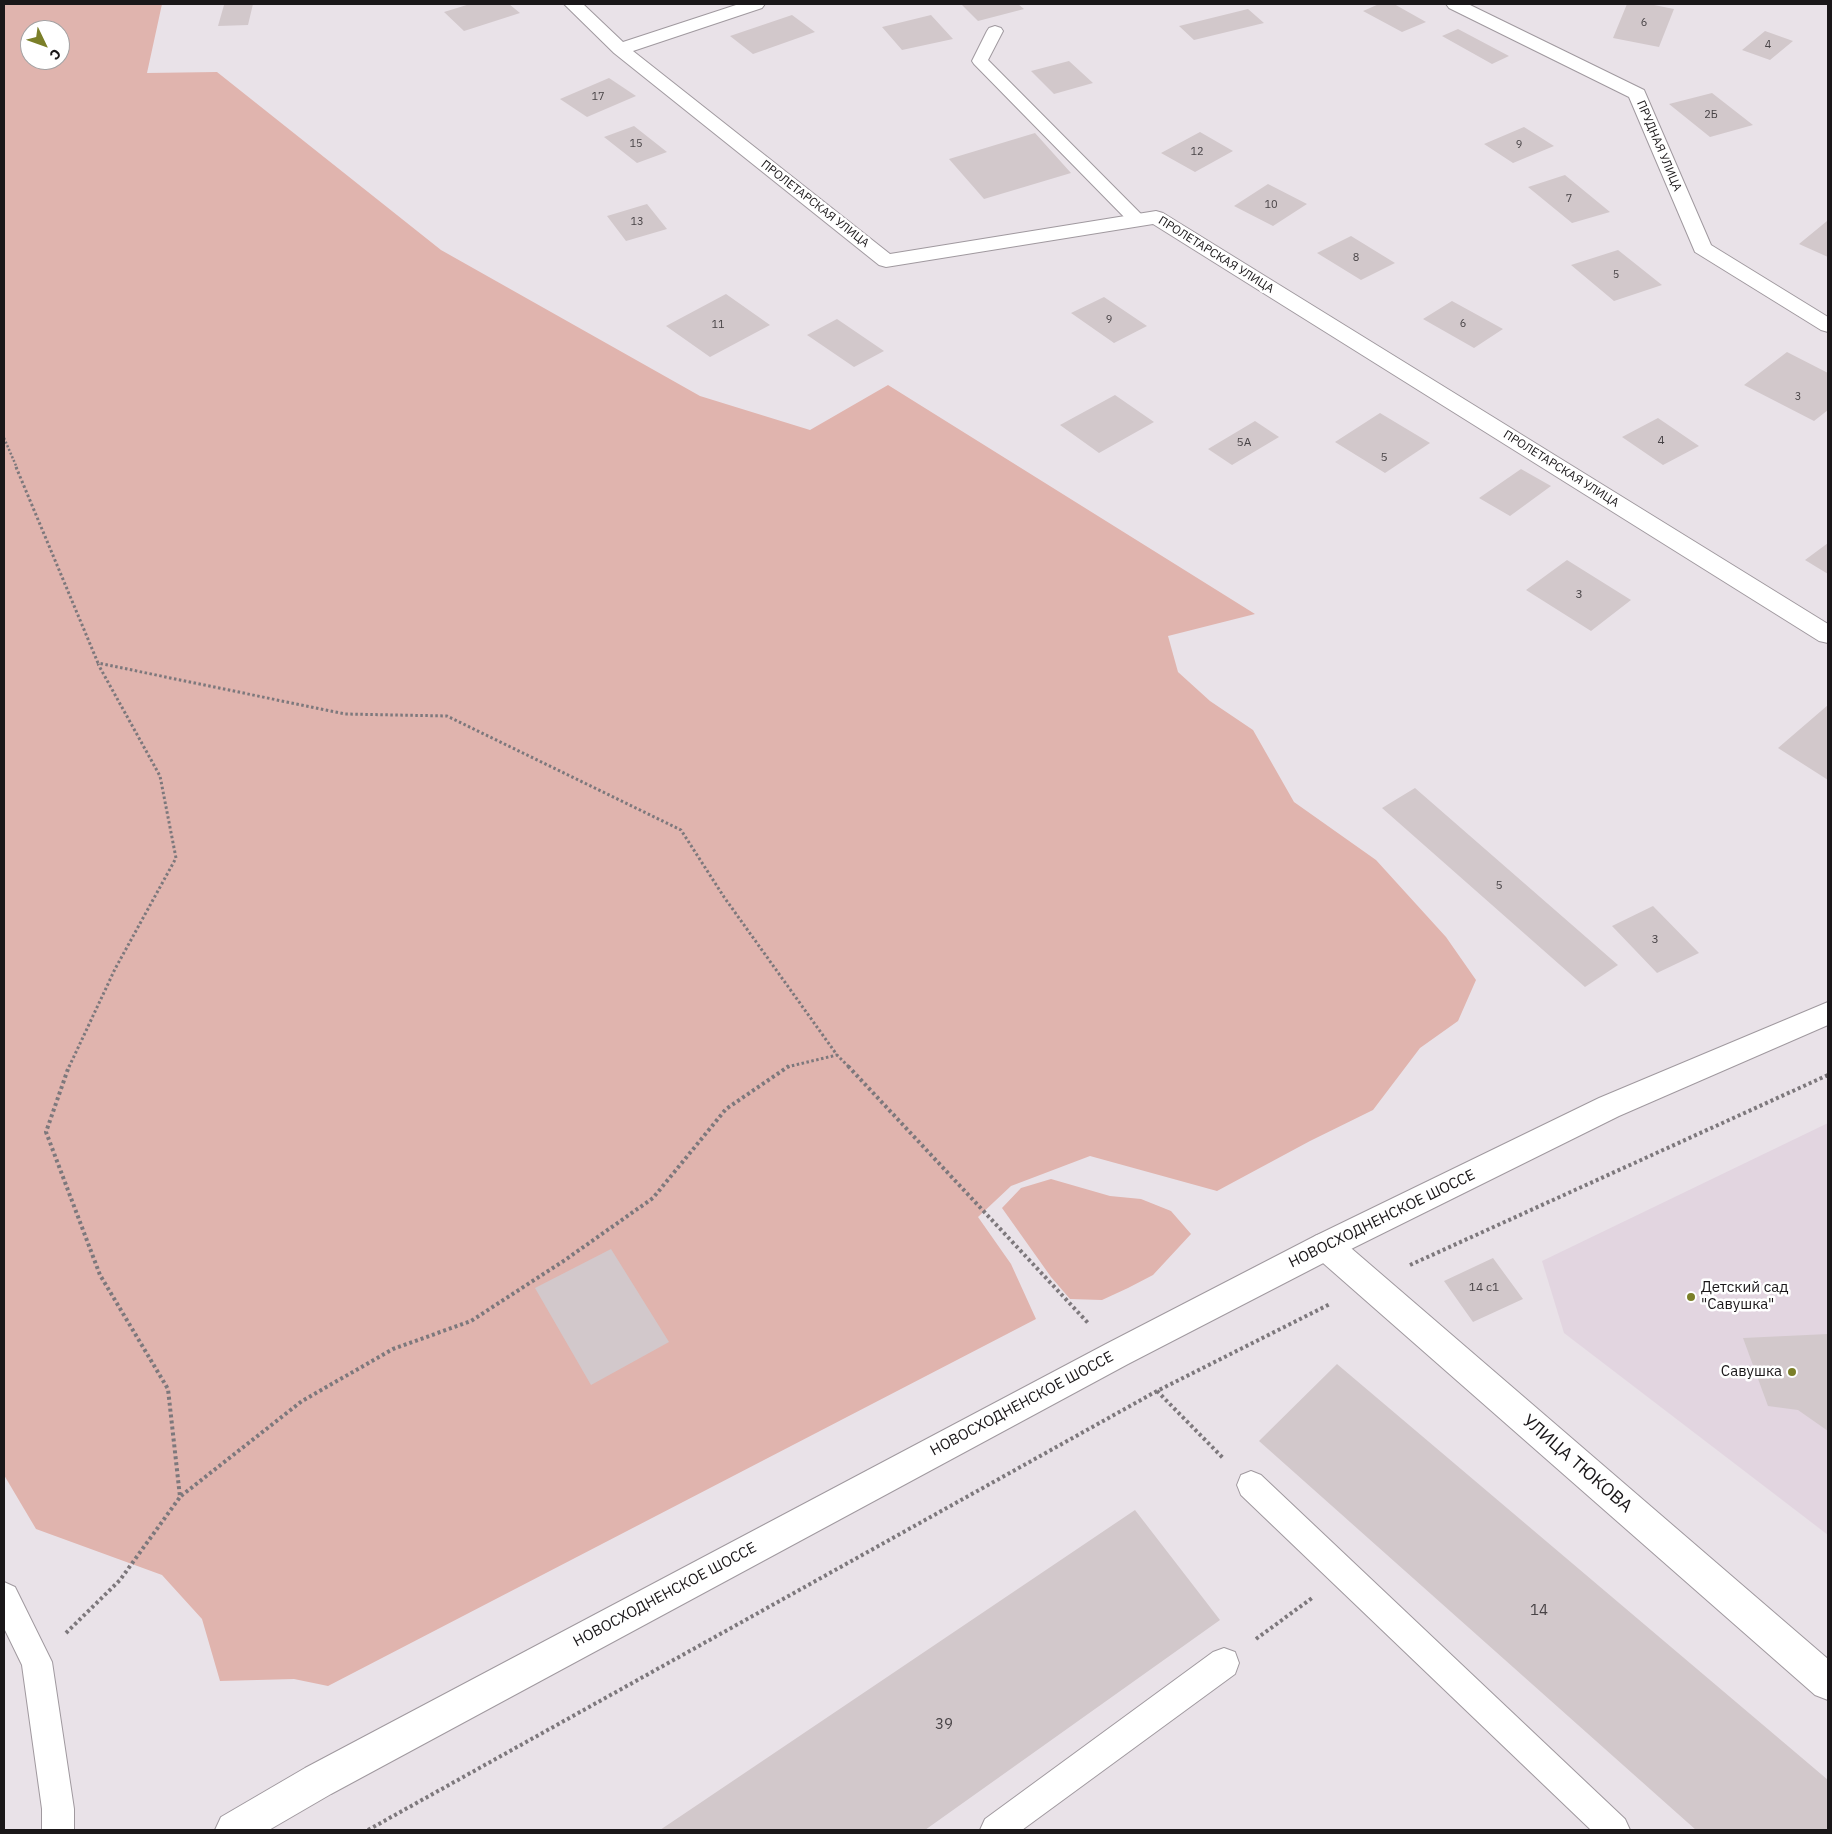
<!DOCTYPE html>
<html>
<head>
<meta charset="utf-8">
<style>
	body { margin:0 }
	#map { position:relative; width:1832px; height:1834px; overflow:hidden; background:#e9e2e8; font-family:"IBM Plex Sans",sans-serif }
	canvas { display:block }
	.frame { position:absolute; inset:0; border:5px solid #1a1719; pointer-events:none }
	.north { position:absolute; left:20px; top:20px; width:50px; height:50px; box-sizing:border-box; background:#fff; border:1px solid #a3a2a3; border-radius:50%; rotate:132deg; font-size:14px; font-weight:700; line-height:20px; text-align:center; color:#1a1719 }
	.north::after { content:''; display:block; margin:auto; width:18px; height:22px; background:#7b7f29; clip-path:polygon(50% 0,100% 100%,50% 72%,0 100%) }
</style>
</head>
<body>
<div id="map">
<canvas width="1832" height="1834"></canvas>
<div class="frame"></div>
<div class="north">С</div>
</div>
<script>
const context = document.querySelector('canvas').getContext('2d');
context.lineJoin = 'round';
function fill(path, color) {
  context.fillStyle = color;
  context.fill(path, 'evenodd');
}
function strokePath(path, color, width, dash) {
  context.strokeStyle = color;
  context.lineWidth = width;
  context.lineCap = dash ? 'butt' : 'round';
  context.setLineDash(dash || []);
  context.stroke(path);
}
function write(font, color, halo, rows, align = 'center') {
  context.font = font + ' "IBM Plex Sans",sans-serif';
  context.lineWidth = 5;
  context.setLineDash([]);
  context.textBaseline = 'middle';
  context.strokeStyle = halo;
  context.fillStyle = color;
  for (const [text, x, y, turn = 0] of rows) {
    context.save();
    context.translate(x, y);
    context.rotate((+turn || 0) * Math.PI / 180);
    context.textAlign = isNaN(turn) ? turn : align;
    if (halo) context.strokeText(text, 0, 0);
    context.fillText(text, 0, 0);
    context.restore();
  }
}
fill(new Path2D(`
	M1828,1123V1535L1564,1333L1542,1261Z`), '#e2d5e0');
fill(new Path2D(`
	M4,4H162L147,73L217,72L441,250L700,396L810,430L888,385L1255,614L1168,636L1178,672L1210,701L1253,730L1294,802L1376,860L1446,937L1476,980L1458,1021L1420,1048L1373,1110L1310,1141L1217,1191L1090,1156L1011,1186L978,1217L1011,1264L1036,1319L328,1686L294,1679L220,1681L202,1619L162,1575L36,1529L4,1475ZM30,30H60V60H30Z
	M1051,1179L1110,1196L1141,1199L1171,1211L1191,1234L1153,1275L1128,1288L1102,1300L1070,1299L1051,1277L1002,1208L1021,1188Z`), '#e0b4ae');
fill(new Path2D(`
	M253,4L248,25L218,26L224,5Z
	M470,4H509L520,13L464,31L444,12Z
	M961,4H1018L1024,9L978,21Z
	M1379,4H1394L1426,22L1402,32L1363,11Z
	M1627,4H1649L1674,9L1659,47L1613,38Z
	M1248,9L1264,23L1194,40L1179,26Z
	M792,15L815,32L753,54L730,36Z
	M931,15L953,39L902,50L882,27Z
	M1458,29L1509,56L1492,64L1442,36Z
	M1765,31L1793,41L1770,60L1742,50Z
	M1069,61L1093,83L1054,94L1031,71Z
	M609,78L636,96L587,117L560,99Z
	M1712,93L1753,125L1710,137L1669,104Z
	M634,126L667,152L637,163L604,137Z
	M1524,127L1554,146L1513,163L1484,144Z
	M1200,132L1233,151L1195,172L1161,153Z
	M1035,133L1071,173L984,199L949,159Z
	M1565,175L1610,212L1572,223L1528,187Z
	M1268,184L1307,204L1273,226L1234,206Z
	M647,204L667,229L626,241L607,216Z
	M1827,221H1828V257L1799,244Z
	M1351,236L1395,263L1361,280L1317,253Z
	M1618,250L1662,285L1614,301L1571,265Z
	M726,294L770,325L710,357L666,326Z
	M1104,297L1147,326L1114,343L1071,313Z
	M1452,301L1503,329L1474,348L1423,319Z
	M837,319L884,351L854,367L807,335Z
	M1787,352L1828,373V410L1814,421L1744,385Z
	M1115,395L1154,422L1099,453L1060,425Z
	M1380,413L1430,443L1385,473L1335,442Z
	M1658,418L1699,446L1663,465L1622,437Z
	M1255,421L1279,437L1232,465L1208,449Z
	M1521,469L1551,486L1510,516L1479,498Z
	M1828,543V574L1805,560Z
	M1567,560L1631,600L1591,631L1526,590Z
	M1828,705V780L1778,748Z
	M1415,788L1618,965L1585,987L1382,808Z
	M1653,906L1699,953L1657,973L1612,926Z
	M611,1249L669,1342L591,1385L535,1288Z
	M1493,1258L1523,1299L1473,1322L1444,1281Z
	M1828,1334V1431L1798,1410L1768,1406L1743,1338Z
	M1337,1364L1828,1780V1830H1696L1259,1441Z
	M1135,1510L1220,1620L925,1830H660Z`), '#d2c8cb');
const service = new Path2D(`
	M995,26L1001,28L1003,31L988,60L1143,216L1146,220L1143,224L1137,225L1131,224L974,64L972,61L987,31L989,28Z
	M1251,1471L1261,1475L1625,1819L1630,1830H1591L1241,1495L1237,1485L1241,1475Z
	M4,1582L15,1587L52,1662L74,1809V1830H42V1809L22,1665L4,1628Z
	M1224,1648L1235,1652L1239,1663L1235,1674L1022,1830H980L985,1819L1213,1652Z`);
const minor = new Path2D(`
	M564,4H583L623,42L739,4H765L762,8L633,51L890,254L1156,211L1163,213L1828,624V643L1819,641L1153,224L886,267L879,265L614,53Z
	M1446,4H1468L1644,90L1711,245L1828,317V332L1821,330L1695,252L1629,97L1449,8Z
	M1326,1232L1337,1236L1828,1659V1700L1815,1695L1315,1256L1310,1246L1315,1236Z`);
const tertiary = new Path2D(`
	M1828,1002V1025L1619,1116L1337,1256L1128,1364L331,1794L269,1830H215L221,1817L305,1768L1106,1344L1315,1236L1599,1098Z`);
strokePath(service, '#a0999f', 2);
strokePath(minor, '#a0999f', 2);
strokePath(tertiary, '#a0999f', 2);
strokePath(new Path2D(`
	M4,438L17,468`), '#7d787c', 2.5, [2, 2]);
strokePath(new Path2D(`
	M16,467L98,663L345,714L447,716L681,830L724,897L837,1055L849,1067
	M69,1067L115,969L176,858L160,776L98,664
	M787,1067L837,1055`), '#7d787c', 3, [2.5, 2.5]);
strokePath(new Path2D(`
	M848,1066L1089,1324
	M1410,1265L1828,1075
	M1157,1391L1223,1458
	M181,1496L302,1401L393,1349L471,1321L565,1260L653,1198L726,1109L789,1066
	M66,1633L120,1580L180,1497L168,1389L100,1275L46,1132L69,1066
	M1256,1639L1312,1598
	M368,1830L1157,1391L1330,1304`), '#7d787c', 4, [3, 3]);
fill(service, '#fff');
fill(minor, '#fff');
fill(tertiary, '#fff');
for (const [x, y, r, color] of [
	[1691,1297,5,"#7b7f29"],
	[1792,1372,5,"#7b7f29"]
]) {
  const dot = new Path2D();
  dot.arc(x, y, r, 0, 2 * Math.PI);
  context.fillStyle = color;
  context.fill(dot);
  strokePath(dot, '#fff', 2);
}
write('11px', '#484346', null, [
	["6",1644,23],
	["4",1768,45],
	["17",598,97],
	["2Б",1711,115],
	["15",636,144],
	["9",1519,145],
	["12",1197,152],
	["7",1569,199],
	["10",1271,205],
	["13",637,222],
	["8",1356,258],
	["5",1616,275],
	["9",1109,320],
	["6",1463,324],
	["11",718,325],
	["3",1798,397]
]);
write('12px', '#1a1719', '#fff', [
	["ПРУДНАЯ УЛИЦА",1659,146,67],
	["ПРОЛЕТАРСКАЯ УЛИЦА",815,204,38],
	["ПРОЛЕТАРСКАЯ УЛИЦА",1216,255,32],
	["ПРОЛЕТАРСКАЯ УЛИЦА",1561,469,32]
]);
write('12px', '#484346', null, [
	["4",1661,441],
	["5А",1244,443],
	["5",1384,458],
	["3",1579,595],
	["5",1499,886],
	["3",1655,940],
	["14 с1",1484,1288]
]);
write('15px', '#1a1719', '#fff', [
	["НОВОСХОДНЕНСКОЕ ШОССЕ",1382,1219,-26],
	["НОВОСХОДНЕНСКОЕ ШОССЕ",1022,1404,-28],
	["НОВОСХОДНЕНСКОЕ ШОССЕ",665,1595,-28]
]);
write('15px', '#1a1719', '#fff', [
	["Детский сад",1701,1288],
	["\"Савушка\"",1701,1305],
	["Савушка",1782,1372,"right"]
], 'left');
write('15px', '#484346', null, [
	["14",1539,1611],
	["39",944,1725]
]);
write('18px', '#1a1719', '#fff', [
	["УЛИЦА ТЮКОВА",1577,1464,41]
]);
</script>
</body>
</html>
